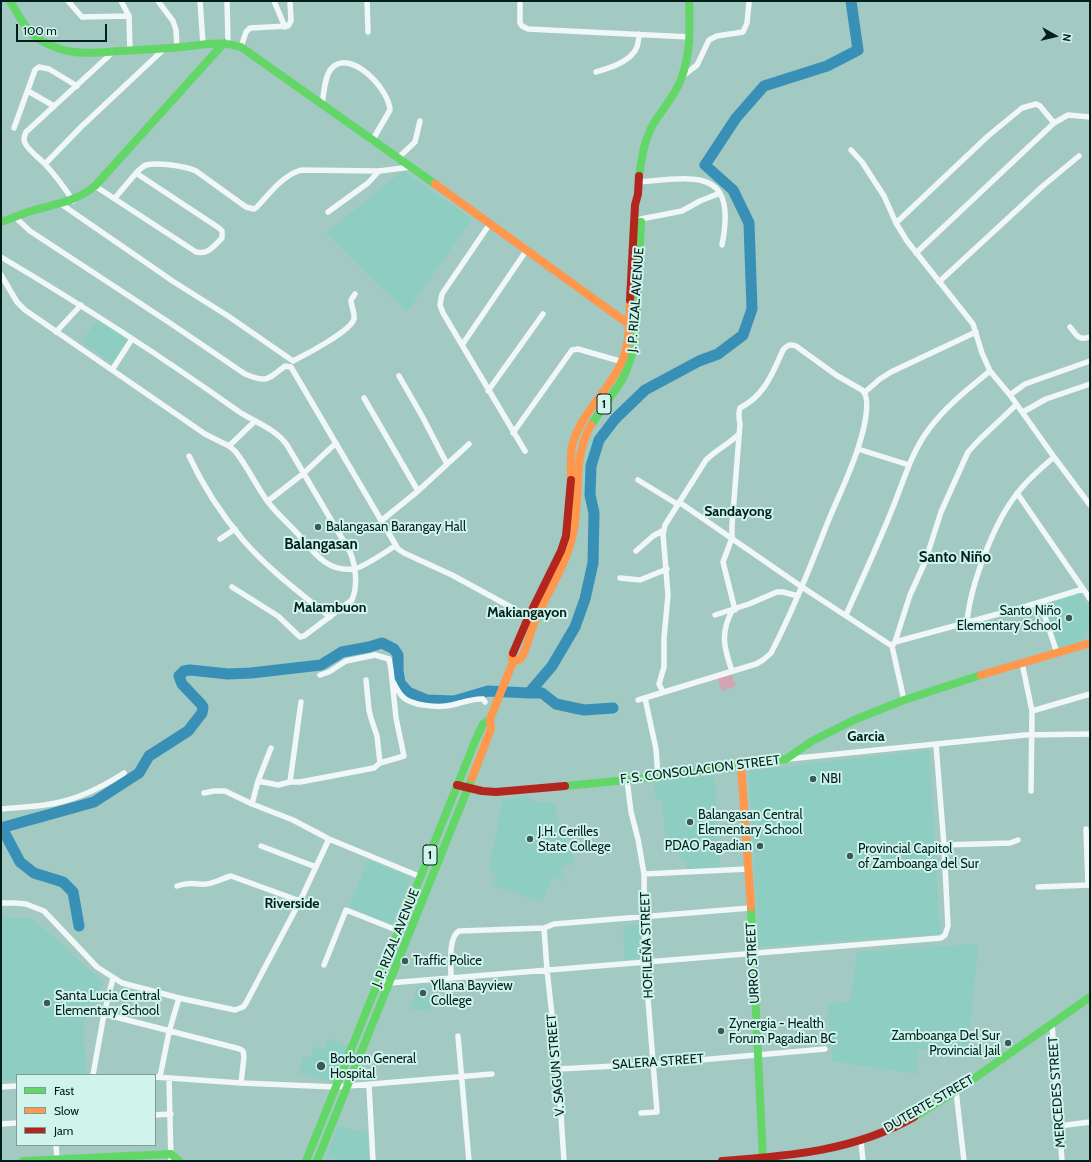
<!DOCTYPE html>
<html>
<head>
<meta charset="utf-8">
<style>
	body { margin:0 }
	#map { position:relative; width:1091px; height:1162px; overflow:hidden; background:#a2c9c2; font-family:Cabin,sans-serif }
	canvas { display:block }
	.frame { position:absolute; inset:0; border:2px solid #01201b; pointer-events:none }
	.legend { position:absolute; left:16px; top:1074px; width:140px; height:72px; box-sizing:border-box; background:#d0f3ec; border:1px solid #7d9f98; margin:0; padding:5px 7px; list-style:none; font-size:12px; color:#01201b }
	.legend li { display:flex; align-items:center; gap:8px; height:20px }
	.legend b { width:20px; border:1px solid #7d9f98 }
	.north { position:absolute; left:1035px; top:16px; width:40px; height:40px; -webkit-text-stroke:3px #d0f3ec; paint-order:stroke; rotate:98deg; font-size:11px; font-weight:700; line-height:16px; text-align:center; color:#01201b }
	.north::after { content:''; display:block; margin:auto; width:14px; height:18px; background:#01201b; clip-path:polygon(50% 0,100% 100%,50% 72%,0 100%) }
	.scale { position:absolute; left:16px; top:24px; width:91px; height:18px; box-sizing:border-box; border:2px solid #01201b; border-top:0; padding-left:5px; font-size:12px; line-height:14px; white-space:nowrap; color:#01201b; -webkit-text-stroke:3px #d0f3ec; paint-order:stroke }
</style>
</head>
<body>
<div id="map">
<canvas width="1091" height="1162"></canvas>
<div class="frame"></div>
<ul class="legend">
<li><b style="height:5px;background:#63d668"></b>Fast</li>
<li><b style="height:5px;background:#ff974d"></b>Slow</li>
<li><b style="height:5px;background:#b3261e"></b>Jam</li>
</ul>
<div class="north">N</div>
<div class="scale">100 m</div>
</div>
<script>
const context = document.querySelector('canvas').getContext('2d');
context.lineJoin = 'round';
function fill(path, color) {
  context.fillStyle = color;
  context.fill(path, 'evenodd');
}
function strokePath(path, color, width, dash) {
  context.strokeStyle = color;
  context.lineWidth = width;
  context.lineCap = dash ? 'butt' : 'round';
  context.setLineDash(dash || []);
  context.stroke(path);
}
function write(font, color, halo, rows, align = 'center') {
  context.font = font + ' Cabin,sans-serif';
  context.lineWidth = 4;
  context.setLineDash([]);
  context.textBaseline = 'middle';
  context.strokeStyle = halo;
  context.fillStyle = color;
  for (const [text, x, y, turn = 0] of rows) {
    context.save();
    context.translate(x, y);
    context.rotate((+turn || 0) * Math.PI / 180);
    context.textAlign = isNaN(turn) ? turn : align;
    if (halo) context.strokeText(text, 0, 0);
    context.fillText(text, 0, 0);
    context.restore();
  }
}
fill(new Path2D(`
	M403,171L472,219L407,312L326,233Z
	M98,319L131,339L114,364L82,342Z
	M1082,592L1089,611L1090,628L1084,632L1083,642L1062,647L1057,646L1047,620L1048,603Z
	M929,750L940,934L759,947L749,771Z
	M714,775L716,788V829L721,869L687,872L686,863L679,853L667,850L662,799L656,800L654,782Z
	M528,796L533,802L555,803L556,817L575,862L560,868L565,881L553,876L542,902L492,885L497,874L489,872L502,800Z
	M368,860L411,877L392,925L349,907Z
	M1,917L33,919L104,983L83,1023L86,1075H17V1080L1,1081Z
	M641,924L643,958L625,960L623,926Z
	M978,944L968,1051L927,1058L928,1050L918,1049L917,1074L832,1061V1050L827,1004L850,1001L857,952Z
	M416,987H430V1011L410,1009L413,999H415Z
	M328,1039L349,1046L335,1082L299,1073L303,1056L311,1058L314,1046L323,1049Z
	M338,1126L368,1133L369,1161H338V1160L326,1157Z`), '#8ecdc2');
fill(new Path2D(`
	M731,673L736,686L722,691L717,678Z`), '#d2a4b4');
strokePath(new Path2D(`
	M529,693L552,666L575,627L585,599L593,563L594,513L590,495L591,466L599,440L615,419L645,390L699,361L718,354L743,335L752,309L749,223L733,190L705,165L736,118L764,86L827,66L858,50L851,1
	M1,828L94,802L139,773L149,756L188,731L202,713L203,707L201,704L182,684L179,676L184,671L190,670L228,674L251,673L321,665L342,652L369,647L382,643L394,649L398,655V670L400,683L408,692L427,700L454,701L488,691L529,693H542L556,704L584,710L613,708
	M2,828L20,862L34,873L63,882L73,892L79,926`), '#3890b7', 11);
strokePath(new Path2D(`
	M68,1L82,17L129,16
	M121,1L129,16L130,51
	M158,1L173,21L176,30L177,48
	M200,1L203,44
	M227,1L228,43
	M274,1L285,27
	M367,1L368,32
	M520,1V23L522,26L528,29L690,37
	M241,47L246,32L250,28L288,26L291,21L290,1
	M596,72C609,68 631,62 637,47C638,43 639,38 639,34
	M684,75L697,65L709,40L717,36L743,32L747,23L749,3
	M28,91L54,106
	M322,105C324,94 324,78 331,69C350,47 389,89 390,110L372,141
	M14,128L35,70L39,67L49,69L77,86
	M851,150L862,162L884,196L896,223L907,241L973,324L982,353L990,371L1010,395L1054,457L1090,505
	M398,158L415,142L420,121
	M45,164L81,127L164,49
	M136,173C139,170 142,167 146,165C158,162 185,166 196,171L246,207L254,209L257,207C270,193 282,176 301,170L379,171L411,167
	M639,182C697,177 737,168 722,245
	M95,186L196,252C208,255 214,246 222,238V231L219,228L136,173L115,198
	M73,201C65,188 55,175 44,163C39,158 28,150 25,143C23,139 24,136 26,132L113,52
	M61,204L174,282L228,316L293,361C305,355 351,331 354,319C355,313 351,306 351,300L355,294
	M328,212L368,183L379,171
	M15,217L30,231L170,323L245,374C267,383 267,380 285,366L291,367L398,549L404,553L452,575L531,618
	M641,219L682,211L700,201L720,193
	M896,223L988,136L1022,108L1036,104L1040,106L1054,123
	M489,225L442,294L440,305L443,313L525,451
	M916,253L1054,123L1068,115L1090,117
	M1,257C82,305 161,356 238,411C254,422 275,428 287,445L350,552C356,566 358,586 352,600L304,636L300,637L278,616L232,587
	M1,275L17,302L25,310L205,434L229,446L235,451C248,467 256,486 268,502C277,514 288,523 297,533C313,551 326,572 353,569C361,569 387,551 395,546
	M939,282L1044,185L1079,156
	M1070,327C1077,335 1078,341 1090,337
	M56,332L81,305
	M462,345L526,251
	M112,370L132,339
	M399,376L422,416L447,464
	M488,391L543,314
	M865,392L880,379L891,372L976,332
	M1010,395L1025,384L1090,361
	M364,398L418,491
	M1023,412L1046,399L1090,384
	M513,433L572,350L578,349L623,362
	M229,446L255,421
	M858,449L909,465
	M189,456C203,486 222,515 243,540C268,569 300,593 330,617
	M638,480L677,504
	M1017,493L1090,599
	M268,501L304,473L336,443
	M679,502L802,587L892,646L904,700
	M381,521L418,491L469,444
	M220,539L235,529
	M636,551L653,536L664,530
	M620,578L640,580L667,569
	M1040,602L1057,653
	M732,611C720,633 724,648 732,671
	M715,615L749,604L777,592H783L798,596
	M846,615C861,581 877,547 891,512C903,484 910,454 929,429C946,406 968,389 990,371
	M967,622C970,587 992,528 1013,499C1024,483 1039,470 1054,457
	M895,642L1024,607L1083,589
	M892,646L895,642L910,595L925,562L941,512L968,452L979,440L1016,405
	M1022,663L1032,711L1031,791
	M366,680L369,710L371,718L377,736L380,763
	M392,680C395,685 398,692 402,696C410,706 440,708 452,705C462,703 473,698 483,699L485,702
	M663,692L659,684L664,667V638L668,595L663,534L665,525L706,460C716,450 729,444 739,434
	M645,698L656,749L658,777
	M638,700L756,664L763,660L771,653C793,611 810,568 827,524C837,499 850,474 858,448C862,436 873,399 862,390L836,375L796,346C790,344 787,345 783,350C772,374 765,395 740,408C738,414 739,418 740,424L732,525V538L723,562L735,610
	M1032,711L1090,694
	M788,759L1025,735L1090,734
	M627,780L631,812L638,839L644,874L645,962L657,1112L641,1113
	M258,781L278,785L290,782H300L374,768L380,763L404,756L396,718L391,670L389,659L375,655L346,661L329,672L320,675
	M290,782L301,702
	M204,793L214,791H225L252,804L293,820L329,839L421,877
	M252,804L258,781L271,748
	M1,809C19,807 38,807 56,803C80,798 104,786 124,773
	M1086,829L1088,885
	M944,845L1010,843L1018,840
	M261,846L316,867
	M644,874L748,869
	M177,886C191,881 194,885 206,884C215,883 223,878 231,876L300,901
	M1038,887L1090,885
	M1,903H15L26,904L44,911L97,967L122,983L179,998L235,1010L243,1007L246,1003L300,901L329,839
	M544,928L547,970L558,1069L564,1161
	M324,965L346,910L399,931
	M451,977C451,966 448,937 459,931L544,928L554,924L750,908
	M379,979L389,983L941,938L945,935L948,926L944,845L936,745
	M104,1014L240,1049L243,1051L244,1057L241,1083
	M1052,1024L1062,1161
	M458,1036L469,1161
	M558,1069L654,1064L825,1049
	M93,1075L104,1014L113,978
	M155,1077L241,1083L336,1087L492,1074
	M160,1077L169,1032L179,998
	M169,1078L171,1161
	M369,1085L373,1161
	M1,1087L17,1086
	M956,1091L964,1161
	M155,1115L171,1114
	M1,1124L17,1123
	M1059,1126L1090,1122
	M861,1141L863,1161
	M56,1145L57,1159`), '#f1f7f6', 5.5);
strokePath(new Path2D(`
	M10,1C17,12 23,25 32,34C40,42 62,51 74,52C89,54 104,52 120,51C140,50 160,49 181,47C202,45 220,40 241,47L435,184
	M639,176C642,158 644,139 654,123C663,108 675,96 681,79C691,54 690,27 689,1
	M1,222C10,219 19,215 28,212C53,204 74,203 95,186L224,43
	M591,425L622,380L627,369L633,351L636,328L641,222
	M565,786L658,777L786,759L812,741L854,720L904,700L981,675
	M751,907L763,1161
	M914,1117L959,1089L1090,997
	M23,1161L171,1154L179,1161
	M306,1161L476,739L483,724L490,719
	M317,1161L472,778`), '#63d668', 8);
strokePath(new Path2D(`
	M435,184L634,328
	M571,480C571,469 570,457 572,446C580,413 609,392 622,361C630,343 629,320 630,300
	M513,662L520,659L523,655C528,644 530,632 535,621C547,593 565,567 572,538C582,501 571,459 591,425
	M981,675L1090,643
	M741,765L751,907
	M472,778L491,729L490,719L513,662L512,656L513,653`), '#ff974d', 8);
strokePath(new Path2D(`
	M630,300L635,205L638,194L639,176
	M513,653L528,618L561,551L566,536L571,480
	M457,785L482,791L496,792L565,786
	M722,1161C788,1156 855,1151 914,1117`), '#b3261e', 8);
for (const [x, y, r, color] of [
	[318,527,4,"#395b55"],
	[1069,618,4,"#395b55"],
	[813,779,4,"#395b55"],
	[690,822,4,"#395b55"],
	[530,839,4,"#395b55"],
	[760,846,4,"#395b55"],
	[850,856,4,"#395b55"],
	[405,961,4,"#395b55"],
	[423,993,4,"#395b55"],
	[47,1003,4,"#395b55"],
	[721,1031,4,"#395b55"],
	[1008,1043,4,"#395b55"],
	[321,1066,5,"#395b55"]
]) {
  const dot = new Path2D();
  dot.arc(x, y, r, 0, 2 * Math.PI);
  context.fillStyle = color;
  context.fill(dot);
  strokePath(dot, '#d0f3ec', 1.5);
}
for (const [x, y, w] of [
	[604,404,14],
	[430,855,14]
]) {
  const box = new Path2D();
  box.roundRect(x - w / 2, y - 10, w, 20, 3);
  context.fillStyle = '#d0f3ec';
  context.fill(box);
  strokePath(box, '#01201b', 1);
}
write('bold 12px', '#01201b', null, [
	["1",604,404],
	["1",430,855]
]);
write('13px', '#01201b', '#d0f3ec', [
	["J. P. RIZAL AVENUE",636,300,-86],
	["F. S. CONSOLACION STREET",700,770,-7],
	["J. P. RIZAL AVENUE",396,938,-68],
	["HOFILEÑA STREET",647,945,-92],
	["URRO STREET",753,963,-93],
	["SALERA STREET",658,1062,-4],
	["V. SAGUN STREET",556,1065,-95],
	["MERCEDES STREET",1057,1092,-94],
	["DUTERTE STREET",929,1104,-30]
]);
write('13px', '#01201b', '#d0f3ec', [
	["Balangasan Barangay Hall",326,527],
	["Santo Niño",1061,611,"right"],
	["Elementary School",1061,626,"right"],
	["NBI",821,779],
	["Balangasan Central",698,815],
	["Elementary School",698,830],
	["J.H. Cerilles",538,832],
	["State College",538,847],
	["PDAO Pagadian",752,846,"right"],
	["Provincial Capitol",858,849],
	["of Zamboanga del Sur",858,864],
	["Traffic Police",413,961],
	["Yllana Bayview",431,986],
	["College",431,1001],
	["Santa Lucia Central",55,996],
	["Elementary School",55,1011],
	["Zynergia - Health",729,1024],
	["Forum Pagadian BC",729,1039],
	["Zamboanga Del Sur",1000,1036,"right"],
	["Provincial Jail",1000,1051,"right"],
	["Borbon General",330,1059],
	["Hospital",330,1074]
], 'left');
write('bold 14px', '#01201b', '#d0f3ec', [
	["Sandayong",738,512],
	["Malambuon",330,608],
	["Makiangayon",527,613],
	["Garcia",866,737],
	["Riverside",292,904]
]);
write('bold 15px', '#01201b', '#d0f3ec', [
	["Balangasan",321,545],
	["Santo Niño",955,558]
]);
</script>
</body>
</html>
